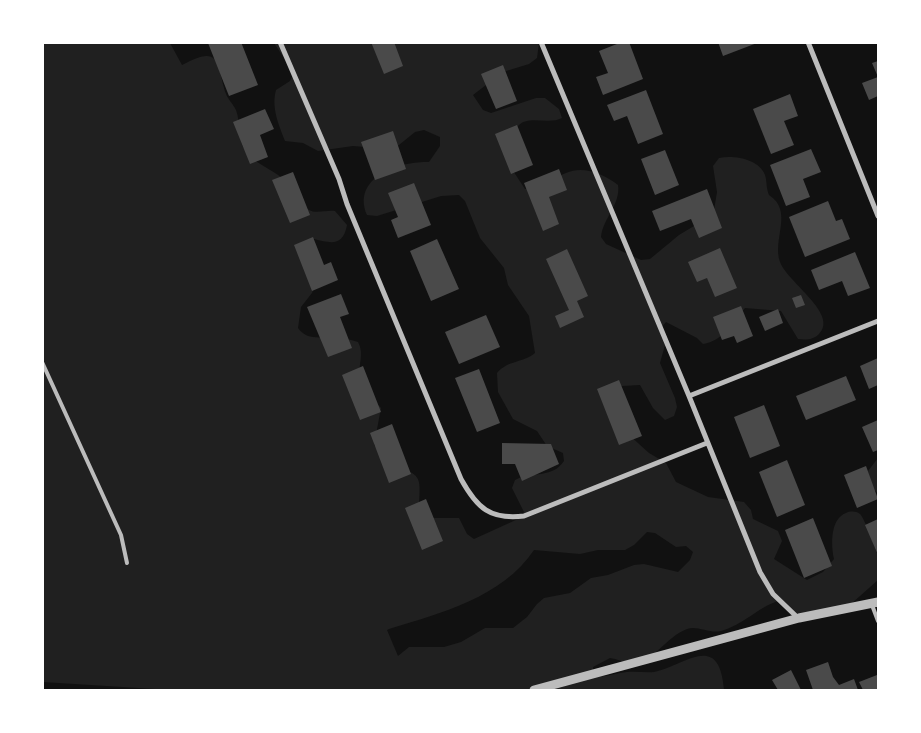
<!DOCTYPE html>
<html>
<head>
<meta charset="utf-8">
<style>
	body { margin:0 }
	#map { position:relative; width:921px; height:733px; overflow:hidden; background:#111; font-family:"Titillium Web",sans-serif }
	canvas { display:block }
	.frame { position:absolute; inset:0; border:44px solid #fff; pointer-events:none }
</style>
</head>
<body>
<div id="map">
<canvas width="921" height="733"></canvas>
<div class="frame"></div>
</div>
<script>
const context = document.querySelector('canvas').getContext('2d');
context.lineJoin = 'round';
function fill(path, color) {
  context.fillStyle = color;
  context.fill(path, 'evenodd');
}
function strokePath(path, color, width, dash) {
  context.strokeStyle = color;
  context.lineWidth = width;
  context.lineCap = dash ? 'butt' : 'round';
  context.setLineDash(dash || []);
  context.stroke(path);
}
fill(new Path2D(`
	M43,43H170L182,65C222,43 216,64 226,94C228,99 233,104 236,110C241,123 237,139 245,150C255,164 270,168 282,178C291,187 297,204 309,210C316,214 326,210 335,211L347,225C343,247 331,243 314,239L301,249L315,284L312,293L301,307L298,328C308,342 323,336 338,337C345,338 351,340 358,342C365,355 357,367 360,380C362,391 374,400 381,408L374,445C380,452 386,460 394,464C420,477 421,473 419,505L431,518H459L467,534L474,539L518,519L524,512L512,488L515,480C532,471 552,479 564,461L563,453L547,446L537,431L513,419L498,392L497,373C508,360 523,363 535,353L529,316L508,285L504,268L480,238L465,201L459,195L441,196L377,216L367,215C351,177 400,161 429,162L440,146V137L424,130L415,132L399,145L390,149L353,146L318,151L303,143L285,141C279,125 271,108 276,90L290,81L294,73L274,43H539L537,58L529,64L503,72L473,95L483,110L491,113L536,98H545L559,109L562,118C549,125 529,115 519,125C513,131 508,141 503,149L506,160L525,189C545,189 549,180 566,173C583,165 604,174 618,185C621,204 603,218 601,237L606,244L641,260L650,259L679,235L709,217L714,210L717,192L713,166L719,158C734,155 759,159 765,175C767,181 766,188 769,195C794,211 772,239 780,262C788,283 839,314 819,334C813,340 806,340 798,339L781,311L745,308C733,323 723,341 703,344L697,338L666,322L661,328L665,345L660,363L675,398L677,407L674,416L665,420L653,408L640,385L622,386L614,390L628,434L649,453L666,463L676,482L708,497L744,502L751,510L753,519L778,531L782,541L774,559L807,580L823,572L834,559C831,545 830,519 846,513C850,511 856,511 860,514C864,517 876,550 878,556C880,563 878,573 878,580L851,604L802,619L778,601C757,608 743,625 721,631C710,634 697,625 687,629C665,637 654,664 629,663C623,662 617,659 610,658L593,667V676C605,678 615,673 627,672C636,671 645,673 654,672C685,666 719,630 724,690H171L43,682ZM647,532L655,533L676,547L686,546L693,552L690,560L678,572L644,564L634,565L608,575L591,578L570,593L544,598L537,604L527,617L513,628H485L461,642L444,647H409L398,656L387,630L389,629C440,613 502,598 534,550L580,554L598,550H625L634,545Z
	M878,458V493L870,486L868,471Z`), '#202020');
fill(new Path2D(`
	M210,42H241L258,85L229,96L208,43Z
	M371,42H394L403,66L384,74Z
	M622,42H629L643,79L603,95L596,77L608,73L599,51Z
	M718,42H757V43L723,56Z
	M878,61V96L869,100L862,83L878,77L872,63Z
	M503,65L517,101L496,109L481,74Z
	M646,90L663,134L638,144L627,116L614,121L607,105Z
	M790,94L798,116L784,121L794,145L771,154L753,109Z
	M265,109L274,129L260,135L268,157L250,164L233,122Z
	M517,125L533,165L511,174L495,134Z
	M393,131L406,169L375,180L361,142Z
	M811,149L821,172L803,179L810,197L786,206L770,165Z
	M665,150L679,185L655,195L641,159Z
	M559,169L567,190L549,197L559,224L543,231L524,183Z
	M293,172L310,215L290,223L272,180Z
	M414,183L431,225L398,238L391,220L398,217L388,193Z
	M707,189L722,228L699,238L691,219L660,231L652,211Z
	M828,201L836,221L842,219L850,239L805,257L789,217Z
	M313,237L324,265L331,262L338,280L312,291L294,245Z
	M437,239L459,289L431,301L410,251Z
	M720,248L737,288L715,297L707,278L697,282L688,262Z
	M567,249L588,296L577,301L584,317L560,328L555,316L569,310L546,259Z
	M855,252L870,288L848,296L842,281L819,290L811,270Z
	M341,294L349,314L340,317L352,348L328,357L307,307Z
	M801,295L805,305L796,308L792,298Z
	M741,306L753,336L737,343L734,336L722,340L713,317Z
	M778,309L783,323L765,331L759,317Z
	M486,315L500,347L459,364L445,332Z
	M878,358V385L869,389L860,366Z
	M363,366L381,412L360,420L342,375Z
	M479,369L500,423L477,432L455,378Z
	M846,376L856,400L806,420L796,396Z
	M619,380L642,436L619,445L597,389Z
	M764,405L780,446L750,458L734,417Z
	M878,420V450L873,452L862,427Z
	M392,424L411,474L389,483L370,433Z
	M502,443L551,444L559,464L522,481L515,464H502Z
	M787,460L805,505L777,517L759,472Z
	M866,466L878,499L857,508L844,475Z
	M426,499L443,541L422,550L405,508Z
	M813,518L832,566L804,578L785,530Z
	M878,519V555L865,525Z
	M828,662L833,677L839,685L854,679L858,690H813L806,670Z
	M791,670L801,690H778L772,680Z
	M877,675L878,690H863L859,682Z`), '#4a4a4a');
strokePath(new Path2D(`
	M42,362L121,535L127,563
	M872,605L878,621`), '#bcbcbc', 4);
strokePath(new Path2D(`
	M280,42L339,179L347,204L461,479C477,508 490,520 524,516L707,443
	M541,42L689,396L760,572L773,594L798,618
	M808,42L878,216
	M689,396L878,321`), '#bcbcbc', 5);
strokePath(new Path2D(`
	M534,690L799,618L878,602`), '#bcbcbc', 9);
</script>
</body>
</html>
